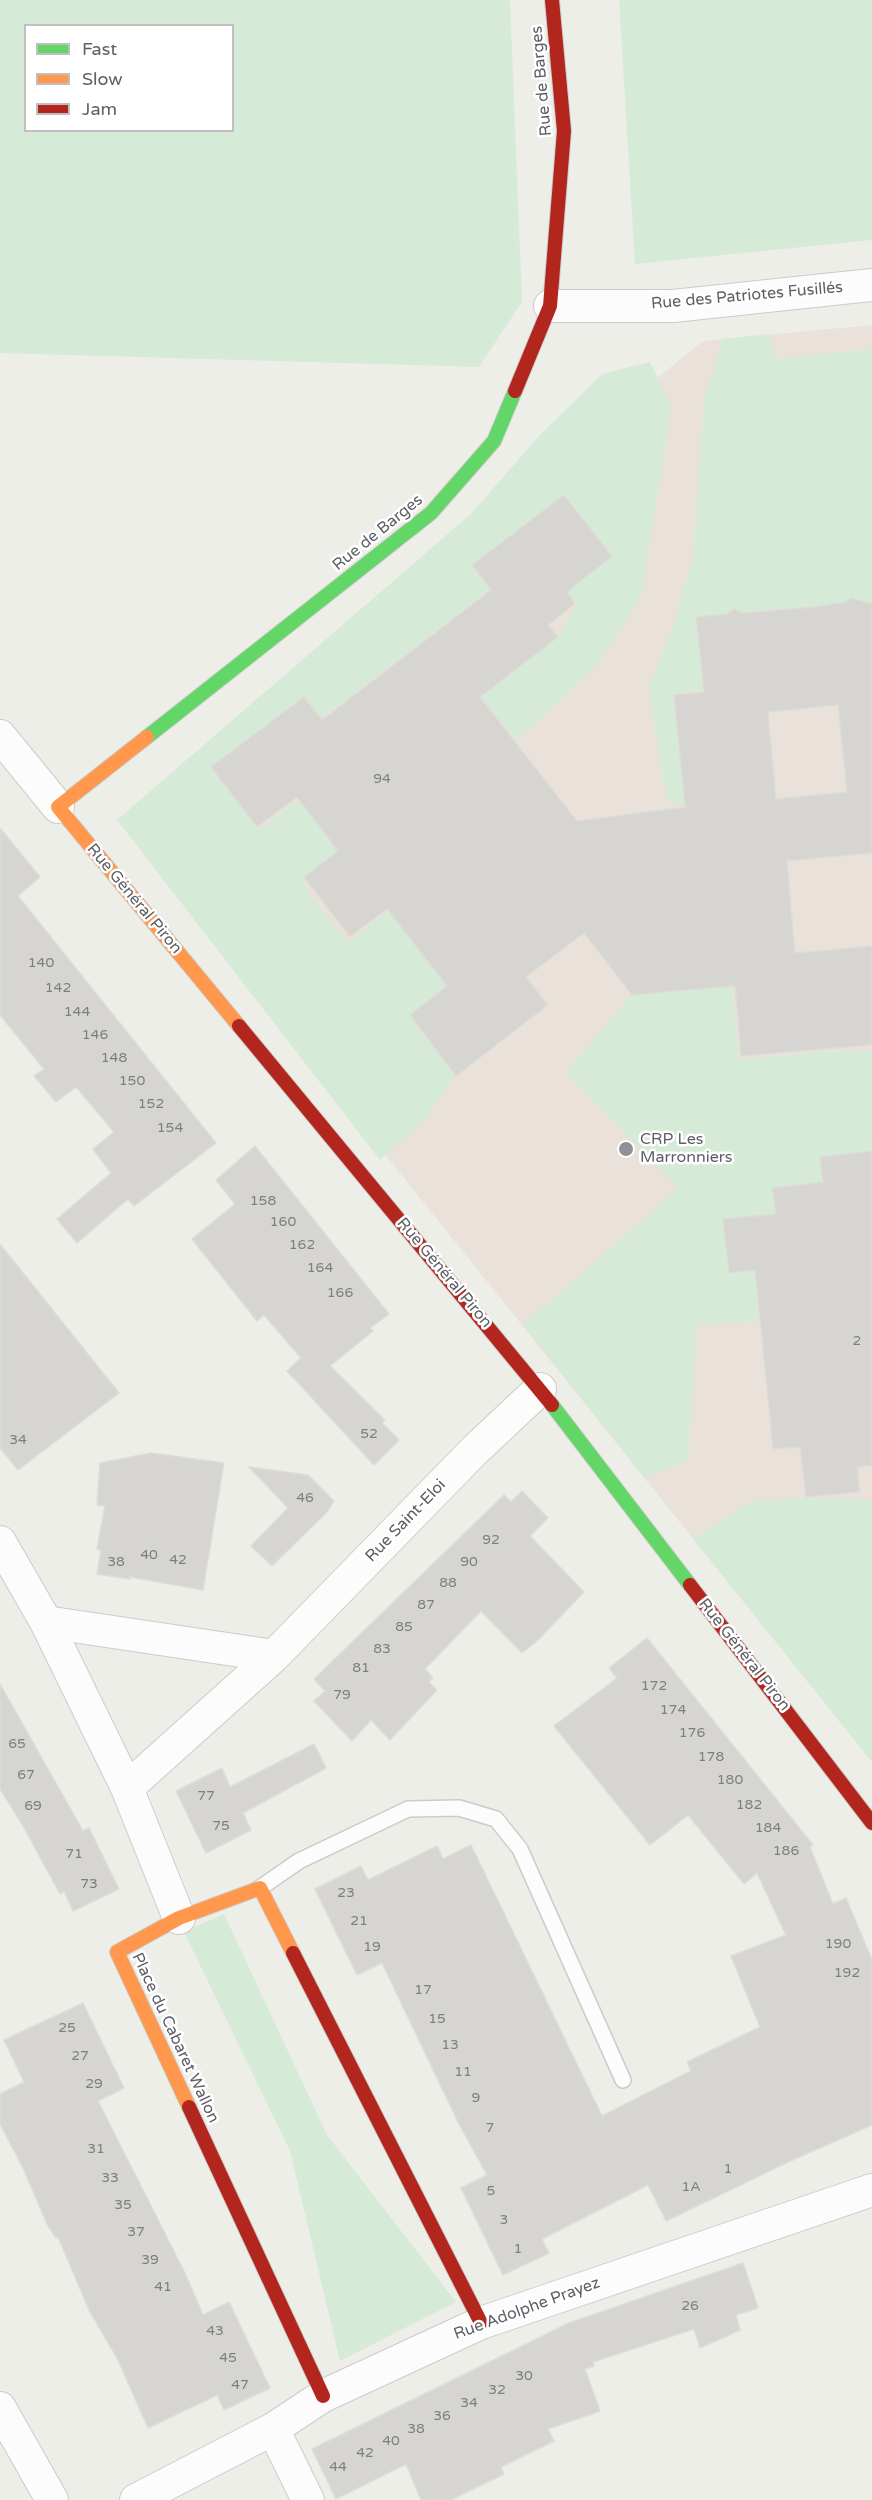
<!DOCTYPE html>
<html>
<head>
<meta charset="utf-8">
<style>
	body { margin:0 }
	#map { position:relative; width:872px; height:2500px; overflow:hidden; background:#eeeee8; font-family:"Varela Round",sans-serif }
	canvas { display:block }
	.legend { position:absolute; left:24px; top:24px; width:210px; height:108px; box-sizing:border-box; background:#fff; border:2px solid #bfbfc2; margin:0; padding:8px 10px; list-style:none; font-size:18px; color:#5e5f66 }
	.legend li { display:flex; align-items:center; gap:12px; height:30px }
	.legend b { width:30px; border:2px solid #bfbfc2 }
</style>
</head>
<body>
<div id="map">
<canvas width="872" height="2500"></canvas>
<ul class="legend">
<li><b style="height:8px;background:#63d668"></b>Fast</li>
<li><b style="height:8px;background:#ff974d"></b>Slow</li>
<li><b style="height:8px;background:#b3261e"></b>Jam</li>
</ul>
</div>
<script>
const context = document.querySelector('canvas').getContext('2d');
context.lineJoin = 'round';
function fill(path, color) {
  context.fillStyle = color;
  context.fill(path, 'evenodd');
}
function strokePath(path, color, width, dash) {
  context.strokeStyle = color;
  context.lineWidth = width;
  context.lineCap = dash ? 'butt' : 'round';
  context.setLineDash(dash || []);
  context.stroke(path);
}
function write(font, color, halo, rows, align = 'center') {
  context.font = font + ' "Varela Round",sans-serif';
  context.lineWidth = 5;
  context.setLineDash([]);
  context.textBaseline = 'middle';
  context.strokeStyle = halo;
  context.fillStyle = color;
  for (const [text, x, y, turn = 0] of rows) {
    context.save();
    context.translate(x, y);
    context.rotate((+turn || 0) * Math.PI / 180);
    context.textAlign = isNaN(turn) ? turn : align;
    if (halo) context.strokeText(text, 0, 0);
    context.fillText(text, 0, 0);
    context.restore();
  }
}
fill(new Path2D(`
	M872,325V1762L117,820L520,488L703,341Z`), '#eae1db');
fill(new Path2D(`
	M0,0H510L522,302L479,367L0,353ZM26,26H232V130H26Z
	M619,0H872V240L635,264Z
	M770,334L776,359L872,349V604L817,609H772L697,617L704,690L675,693L687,808L667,801L648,688L675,623L693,554L704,400L722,339Z
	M650,362L671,406L642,595L599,663L517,741L482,697L560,635L577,602L568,590L611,555L563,494L474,565L492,588L322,718L304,695L212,768L260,830L299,799L371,830L302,884L348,943L391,909L455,991L414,1023L455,1076L425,1119L380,1160L117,820L472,513L536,439L602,374Z
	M732,985L739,1060L820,1052L872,1051V1126H870L872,1151L823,1182L773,1188L776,1214L723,1220L729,1273L755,1270L760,1321L697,1325L688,1462L644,1477L523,1325L679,1188L566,1073L631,995Z
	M806,1497L872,1500V1762L693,1539L750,1502Z
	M224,1914L327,2135L456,2302L340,2361L290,2151L184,1932Z`), '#d6ead8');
const building = new Path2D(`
	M564,495L612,556L567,592L575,604L548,625L558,637L480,697L577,821L685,807L674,695L704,692L696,617L727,614L734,609L742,613L814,607L845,602L852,598L872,604V853L787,861L795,953L872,946V1045L741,1056L735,986L632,995L584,933L526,977L548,1005L456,1076L410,1015L447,986L387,909L350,937L304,877L338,851L297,797L257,827L211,767L304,697L322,720L491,590L472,565ZM838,705L847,792L776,799L768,712Z
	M0,828L40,877L18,896L216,1143L134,1206L128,1199L77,1243L57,1219L111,1173L93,1149L114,1132L76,1087L56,1102L34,1076L44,1069L0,1015Z
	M255,1146L389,1314L370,1328L373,1331L330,1366L385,1420L382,1423L399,1440L374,1465L287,1371L301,1358L264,1315L257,1321L192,1239L235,1204L216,1180Z
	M872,1151V1465L857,1467L860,1492L806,1497L800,1447L773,1449L755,1270L729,1273L723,1219L776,1214L772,1188L823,1182L820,1157Z
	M0,1244L119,1393L18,1470L0,1448Z
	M151,1453L224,1463L203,1590L130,1577V1579L97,1574L101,1550L97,1549L105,1506L97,1505L100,1463Z
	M249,1467L308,1475L334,1501L327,1512L272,1566L251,1546L288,1508Z
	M522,1491L548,1518L530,1536L584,1592L538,1640L522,1653L481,1611L425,1669L433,1678L429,1682L437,1690L390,1740L371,1720L352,1741L314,1701L325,1691L314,1679L504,1495L511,1502Z
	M647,1638L813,1845L810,1847L833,1904L846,1898L872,1960V2125L786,2163L666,2221L648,2185L542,2239L549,2253L503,2275L461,2188L487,2175L459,2124L382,1963L357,1975L315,1889L361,1866L368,1880L437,1846L443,1859L471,1845L602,2116L691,2071L687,2062L760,2027L731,1956L786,1935L757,1873L744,1884L688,1815L650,1845L554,1726L617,1678L609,1668Z
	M0,1684L83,1831L89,1828L119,1889L73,1911L64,1891L60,1894L22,1824L0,1789Z
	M314,1744L326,1768L243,1813L251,1830L206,1853L176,1791L222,1768L230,1787Z
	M83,2003L124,2088L98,2101L185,2273L203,2315L229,2302L270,2388L224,2410L217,2395L148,2428L117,2358L90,2312L58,2237L56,2238L48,2226L23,2168L0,2124V2094L24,2082L4,2040Z
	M743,2263L758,2308L736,2315L740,2330L700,2348L694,2329L593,2362L594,2366L585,2369L600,2411L548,2429L554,2441L501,2467L504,2474L451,2500H421L406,2464L336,2499L312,2449L569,2323Z`);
fill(building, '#d6d5d2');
strokePath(building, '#ddddd8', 1.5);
const lane = new Path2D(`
	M260,1888L299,1861L408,1809L459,1808L496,1819L520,1849L623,2080`);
const street = new Path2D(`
	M550,306H673L872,285
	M0,736L58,807
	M0,1542L46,1622L127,1788L179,1918
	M46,1622L274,1656
	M127,1788L274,1656L474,1451L540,1389
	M0,2408L52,2500
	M273,2429L308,2500
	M136,2500L273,2429L323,2396L481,2323L872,2190`);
const fast = new Path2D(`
	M147,737L431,513L494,441L515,391
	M552,1405L690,1585`);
const slow = new Path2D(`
	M147,737L58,807L239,1026
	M189,2107L117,1952L179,1918L260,1888L293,1953`);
const jam = new Path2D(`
	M515,391L550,306L564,131L552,0
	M239,1026L552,1405
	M690,1585L872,1823
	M293,1953L481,2323
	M189,2107L323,2396`);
strokePath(lane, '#cbccca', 18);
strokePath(street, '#cbccca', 34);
strokePath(fast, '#cbcbca', 16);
strokePath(slow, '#cbcbca', 16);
strokePath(jam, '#cbcbca', 16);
strokePath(lane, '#fcfcfc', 15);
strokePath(street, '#fcfcfc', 32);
strokePath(fast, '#63d668', 14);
strokePath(slow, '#ff974d', 14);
strokePath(jam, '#b3261e', 14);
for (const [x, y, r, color] of [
	[626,1149,8,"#909194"]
]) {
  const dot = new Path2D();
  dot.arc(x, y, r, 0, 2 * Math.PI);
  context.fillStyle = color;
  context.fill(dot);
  strokePath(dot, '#fff', 2);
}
write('14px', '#7d7e82', null, [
	["94",382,779],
	["140",41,963],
	["142",58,988],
	["144",77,1012],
	["146",95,1035],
	["148",114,1058],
	["150",132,1081],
	["152",151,1104],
	["154",170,1128],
	["158",263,1201],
	["160",283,1222],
	["162",302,1245],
	["164",320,1268],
	["166",340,1293],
	["2",857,1341],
	["52",369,1434],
	["34",18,1440],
	["46",305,1498],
	["92",491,1540],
	["40",149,1555],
	["42",178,1560],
	["38",116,1562],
	["90",469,1562],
	["88",448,1583],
	["87",426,1605],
	["85",404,1627],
	["83",382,1649],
	["81",361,1668],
	["172",654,1686],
	["79",342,1695],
	["174",673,1710],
	["176",692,1733],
	["65",17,1744],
	["178",711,1757],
	["67",26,1775],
	["180",730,1780],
	["77",206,1796],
	["182",749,1805],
	["69",33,1806],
	["75",221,1826],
	["184",768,1828],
	["186",786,1851],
	["71",74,1854],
	["73",89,1884],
	["23",346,1893],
	["21",359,1921],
	["190",838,1944],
	["19",372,1947],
	["192",847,1973],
	["17",423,1990],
	["15",437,2019],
	["25",67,2028],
	["13",450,2045],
	["27",80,2056],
	["11",463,2072],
	["29",94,2084],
	["9",476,2098],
	["7",490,2128],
	["31",96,2149],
	["1",728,2169],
	["33",110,2178],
	["1A",691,2187],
	["5",491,2191],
	["35",123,2205],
	["3",504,2220],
	["37",136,2232],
	["1",518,2249],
	["39",150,2260],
	["41",163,2287],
	["26",690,2306],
	["43",215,2331],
	["45",228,2358],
	["30",524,2376],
	["47",240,2385],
	["32",497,2390],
	["34",469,2403],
	["36",442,2416],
	["38",416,2429],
	["40",391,2441],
	["42",365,2453],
	["44",338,2467]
]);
write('16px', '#5e5f66', '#fff', [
	["Rue de Barges",542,81,-95],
	["Rue des Patriotes Fusillés",747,296,-5],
	["Rue de Barges",378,533,-39],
	["Rue Général Piron",134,899,50],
	["Rue Général Piron",444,1273,50],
	["Rue Saint-Eloi",406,1521,-46],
	["Rue Général Piron",744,1655,52],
	["Place du Cabaret Wallon",175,2038,65],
	["Rue Adolphe Prayez",527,2309,-20]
]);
write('16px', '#5e5f66', '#fff', [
	["CRP Les",640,1140],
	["Marronniers",640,1158]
], 'left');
</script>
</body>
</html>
